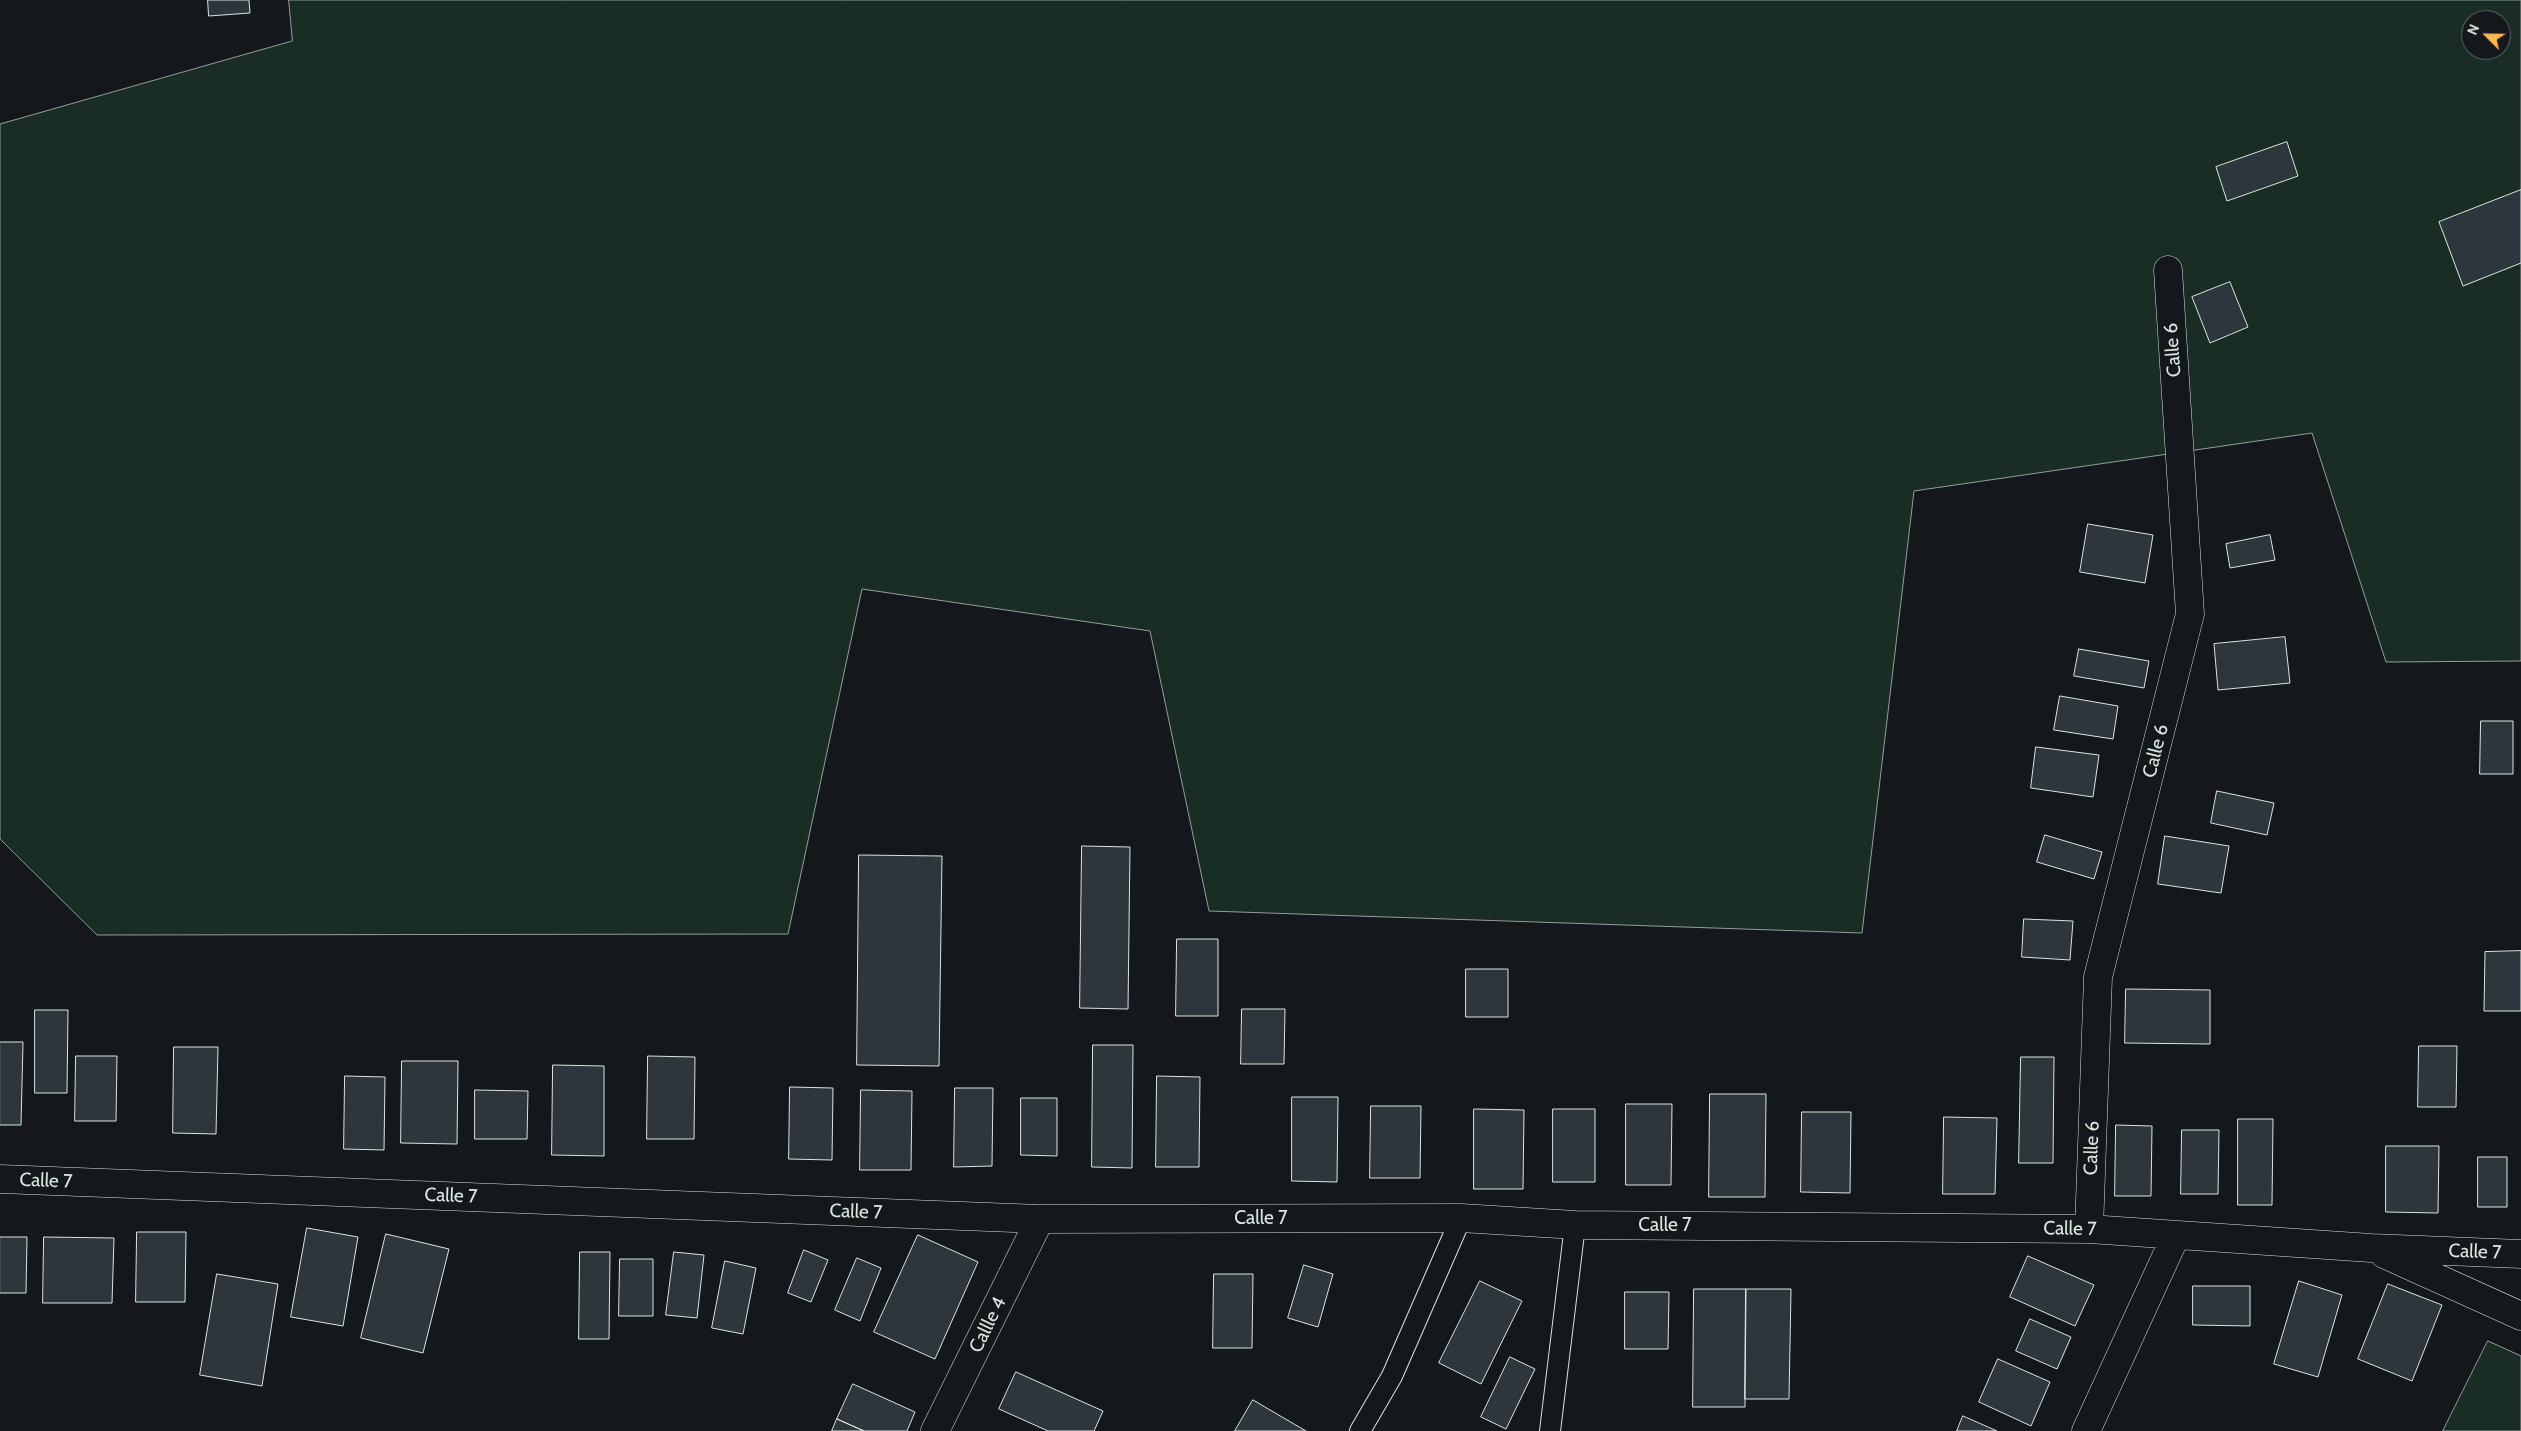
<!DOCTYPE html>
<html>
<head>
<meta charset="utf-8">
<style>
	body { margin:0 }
	#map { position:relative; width:2521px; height:1431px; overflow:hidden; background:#14181c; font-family:Cabin,sans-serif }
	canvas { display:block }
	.north { position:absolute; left:2461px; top:10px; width:50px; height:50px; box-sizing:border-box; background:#14181c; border:1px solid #626a69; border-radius:50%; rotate:293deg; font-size:14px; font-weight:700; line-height:20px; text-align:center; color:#d8e6dc }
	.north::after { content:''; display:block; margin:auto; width:18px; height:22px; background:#ffb74d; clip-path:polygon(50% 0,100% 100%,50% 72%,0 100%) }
</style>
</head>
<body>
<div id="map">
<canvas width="2521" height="1431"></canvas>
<div class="north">N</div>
</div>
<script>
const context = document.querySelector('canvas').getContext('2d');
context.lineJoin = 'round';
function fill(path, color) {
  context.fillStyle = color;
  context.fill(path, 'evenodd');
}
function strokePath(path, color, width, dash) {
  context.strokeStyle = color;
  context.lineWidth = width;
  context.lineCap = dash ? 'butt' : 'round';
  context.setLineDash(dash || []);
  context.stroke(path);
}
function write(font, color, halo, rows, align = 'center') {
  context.font = font + ' Cabin,sans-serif';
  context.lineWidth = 4;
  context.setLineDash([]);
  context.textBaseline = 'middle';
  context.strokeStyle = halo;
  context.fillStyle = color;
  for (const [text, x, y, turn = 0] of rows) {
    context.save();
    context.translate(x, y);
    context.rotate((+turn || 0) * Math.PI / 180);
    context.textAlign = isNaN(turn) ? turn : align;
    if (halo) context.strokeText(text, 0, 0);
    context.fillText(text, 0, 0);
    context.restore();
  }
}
const green = new Path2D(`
	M289,0H2521V661L2386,662L2312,433L1914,491L1862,933L1209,911L1150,631L862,589L788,934L97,935L0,839V124L292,41ZM2471,20H2501V50H2471Z
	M2488,1341L2521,1356V1431H2443Z`);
fill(green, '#1a2d24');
strokePath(green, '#939e99', 1);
const building = new Path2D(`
	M208,0H249L250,13L209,16Z
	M2287,142L2298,176L2227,201L2216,167Z
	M2521,190V263L2463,286L2439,222Z
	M2230,282L2248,327L2210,343L2192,297Z
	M2088,524L2153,535L2145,583L2080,572Z
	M2270,535L2275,560L2230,568L2226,544Z
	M2285,637L2290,683L2218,690L2214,644Z
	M2079,649L2149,661L2144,688L2074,676Z
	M2060,696L2118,706L2113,739L2054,730Z
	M2481,721H2513V774H2480Z
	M2036,747L2099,755L2093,797L2031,788Z
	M2217,791L2274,803L2267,835L2211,823Z
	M2045,835L2102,852L2094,879L2037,862Z
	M2165,836L2229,846L2221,893L2158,884Z
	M1082,846L1130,847L1128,1009L1080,1008Z
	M859,855L942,856L939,1066L857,1065Z
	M2024,919L2073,921L2070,960L2022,957Z
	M1177,939H1218V1016H1176Z
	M2521,951V1011H2484L2485,952Z
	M1466,969H1508V1017H1466Z
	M2126,989L2210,990V1044L2125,1043Z
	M1242,1009H1285L1284,1064H1241Z
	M35,1010H68L67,1093H35Z
	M0,1042H23L21,1125H0Z
	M1093,1045H1133L1132,1168L1092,1167Z
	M2419,1046H2457L2456,1107H2418Z
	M174,1047H218L216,1134L173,1133Z
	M76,1056H117L116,1121H75Z
	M648,1056L695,1057L694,1139H647Z
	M2021,1057H2054L2053,1163H2019Z
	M402,1061H458L457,1144L401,1143Z
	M553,1065L604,1066V1156L552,1155Z
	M345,1076L385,1077L384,1150L344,1149Z
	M1157,1076L1200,1077L1199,1167H1156Z
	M790,1087L833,1088L832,1160L789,1159Z
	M955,1088H993L992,1166L954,1167Z
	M475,1090L528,1091L527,1139H475Z
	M861,1090L912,1091L911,1170H860Z
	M1710,1094H1766L1765,1197H1709Z
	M1292,1097H1338L1337,1182L1292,1181Z
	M1021,1098H1057V1156L1021,1155Z
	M1626,1104H1672L1671,1185H1626Z
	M1371,1106H1421L1420,1178H1370Z
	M1474,1109L1524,1110L1523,1189H1474Z
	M1553,1109H1595V1182H1553Z
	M1802,1112H1851L1850,1193L1801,1192Z
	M1944,1117L1997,1118L1995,1194H1943Z
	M2238,1119H2273L2272,1205H2238Z
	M2116,1125L2152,1126L2151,1196H2115Z
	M2182,1130H2219L2218,1194H2181Z
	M2386,1146H2439L2438,1213L2386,1212Z
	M2478,1157H2507V1207H2478Z
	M307,1228L358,1237L343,1326L291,1317Z
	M137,1232H186L185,1302H136Z
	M386,1234L449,1249L423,1353L361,1338Z
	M918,1235L978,1262L935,1359L874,1332Z
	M0,1237H27L26,1293H0Z
	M44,1237L114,1238L112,1303H43Z
	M804,1250L828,1260L811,1302L788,1293Z
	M580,1252H610L609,1339H579Z
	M674,1252L704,1255L697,1318L666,1315Z
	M2028,1256L2094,1285L2075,1326L2010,1297Z
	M857,1258L881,1268L860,1321L835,1310Z
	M620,1259H653V1316H619Z
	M725,1261L756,1268L743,1334L712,1328Z
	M1304,1265L1333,1274L1318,1327L1288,1318Z
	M217,1274L278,1284L262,1386L200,1375Z
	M1214,1274H1253L1252,1348H1213Z
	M1480,1281L1522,1301L1481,1384L1439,1363Z
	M2299,1281L2342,1295L2318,1377L2274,1364Z
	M2388,1284L2442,1305L2412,1381L2358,1359Z
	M2193,1286H2250V1326L2193,1325Z
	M1694,1289H1746L1745,1407H1693Z
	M1746,1289H1791L1789,1399H1745Z
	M1625,1292H1669L1668,1349H1625Z
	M2030,1319L2071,1337L2057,1369L2016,1351Z
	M1510,1357L1535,1369L1506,1429L1481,1417Z
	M1998,1359L2050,1382L2031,1426L1979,1402Z
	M1016,1372L1103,1411L1094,1431H1048L999,1409Z
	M853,1384L915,1412L907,1431H864L837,1419Z
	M1253,1400L1306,1431H1235Z
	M1963,1416L1997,1431H1957Z
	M837,1419L864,1431H832Z`);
fill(building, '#2c363c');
strokePath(building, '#d8e6dc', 1);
const lane = new Path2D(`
	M1360,1431L1392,1376L1461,1218
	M1550,1431L1575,1225`);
const street = new Path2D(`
	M0,1179L1040,1219L1461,1218L1575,1225L2089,1229L2371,1248L2521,1254
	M2089,1229L2098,977L2190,614L2168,270
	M2384,1254L2521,1316
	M935,1431L1040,1219
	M2086,1431L2176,1235`);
strokePath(lane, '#d8e6dc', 22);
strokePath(street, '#d8e6dc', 29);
strokePath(lane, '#14181c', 20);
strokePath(street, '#14181c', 28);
write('19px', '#d8e6dc', '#14181c', [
	["Calle 6",2173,350,-94],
	["Calle 6",2156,751,-76],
	["Calle 6",2092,1148,-88],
	["Calle 7",46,1181,2],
	["Calle 7",451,1196,2],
	["Calle 7",856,1212,2],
	["Calle 7",1261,1218],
	["Calle 7",1665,1225],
	["Calle 7",2070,1229,1],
	["Calle 7",2475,1252,2],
	["Callle 4",988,1325,-64]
]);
</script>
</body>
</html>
